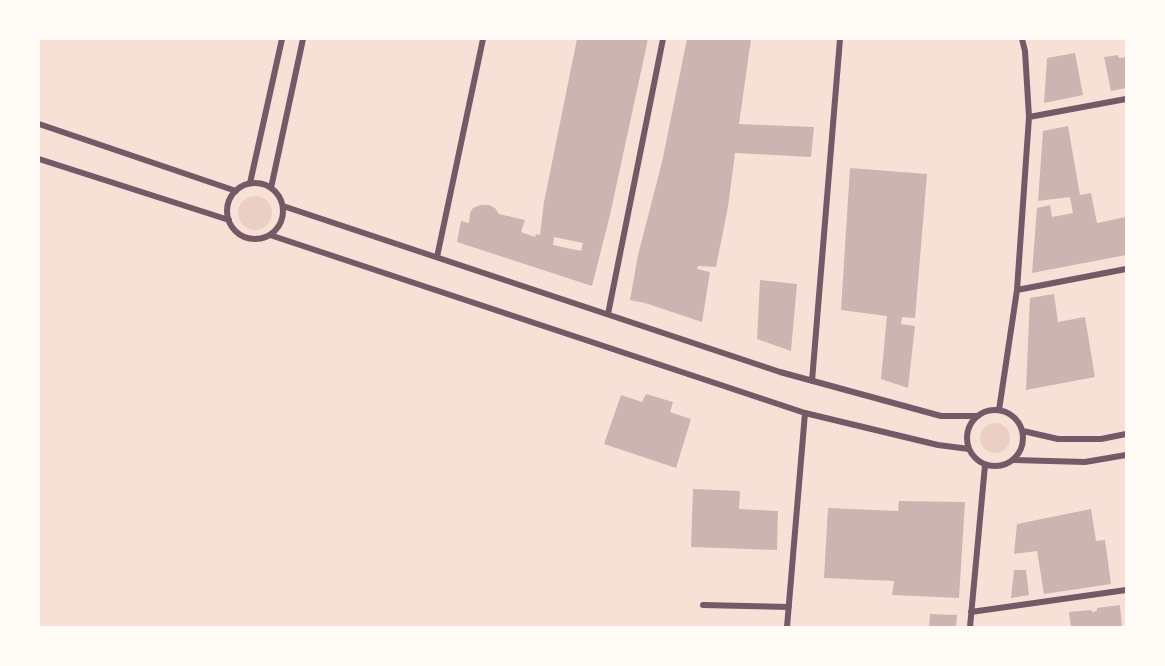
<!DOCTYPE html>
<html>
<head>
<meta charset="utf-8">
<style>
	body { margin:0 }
	#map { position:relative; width:1165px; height:666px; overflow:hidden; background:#f7e1d7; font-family:Karla,sans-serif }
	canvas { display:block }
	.frame { position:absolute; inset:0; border:40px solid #fffaf5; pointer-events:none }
</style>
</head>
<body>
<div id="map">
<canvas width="1165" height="666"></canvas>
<div class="frame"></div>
</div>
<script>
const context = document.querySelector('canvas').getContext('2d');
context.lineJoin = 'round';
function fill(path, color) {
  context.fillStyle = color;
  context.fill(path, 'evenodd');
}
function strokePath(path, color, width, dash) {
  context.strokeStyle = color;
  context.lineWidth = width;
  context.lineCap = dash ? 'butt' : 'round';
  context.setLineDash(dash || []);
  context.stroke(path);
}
fill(new Path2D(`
	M238 213a17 17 0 1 1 34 0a17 17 0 1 1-34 0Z
	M980 438a15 15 0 1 1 30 0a15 15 0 1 1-30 0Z`), '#ebcfc5');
fill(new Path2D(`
	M577,39H648L610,215L592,286L457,242L461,221L469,223L470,213L473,208L481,205H489L495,208L499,214L525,220L521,232L535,237L536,234L540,235L544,202ZM554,237L583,243L581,251L553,245Z
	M687,39H751L739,124L814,127L811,157L735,153L728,207L716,267L698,266L697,269L710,272L702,322L645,303L630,300L638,255L662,162Z
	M1075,53L1083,95L1044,103L1047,58Z
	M1118,55L1119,58L1126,57V88L1111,91L1104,57Z
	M1068,126L1080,195L1091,193L1097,223L1126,217V255L1032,273L1037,208L1050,205L1052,217L1073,213L1070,197L1038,201L1043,131Z
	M850,168L927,174L915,318L902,317L901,324L915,326L908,388L881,379L887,316L841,310Z
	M760,280L797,284L791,351L757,339Z
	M1054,294L1058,322L1085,317L1095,377L1026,390L1030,298Z
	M646,394L673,402L670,412L691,419L676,468L604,444L621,395L642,402Z
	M693,489L740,491L739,509L778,511L777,550L691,547Z
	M899,501L965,502L959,598L892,595L894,581L824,578L828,508L898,511Z
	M1091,509L1096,541L1105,540L1111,584L1044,594L1037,551L1014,554L1017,524Z
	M1014,570H1026L1029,595L1011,598Z
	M1120,605L1122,627H1071L1069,612L1091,610L1092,612L1097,611V608Z
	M930,614L957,615L956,627H929Z`), '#ccb4b1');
strokePath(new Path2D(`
	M1029,117L1126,99
	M39,124L236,191
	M39,159L229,220
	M250,183L282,39
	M227 211a28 28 0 1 1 56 0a28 28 0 1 1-56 0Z
	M271,188L303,39
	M283,206L780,372L941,416H978
	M270,235L805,413L938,445L969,449
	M437,257L483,39
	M1017,290L1126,269
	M608,314L663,39
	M812,381L840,39
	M999,410L1017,290L1029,117L1025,51L1022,39
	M967 438a28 28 0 1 1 56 0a28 28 0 1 1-56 0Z
	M1023,431L1058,439H1101L1126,434
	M1014,460L1085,462L1126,455
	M703,605L789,607
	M971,612L1126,590
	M787,627L805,413
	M970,627L985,465`), '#755966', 6);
</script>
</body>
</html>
